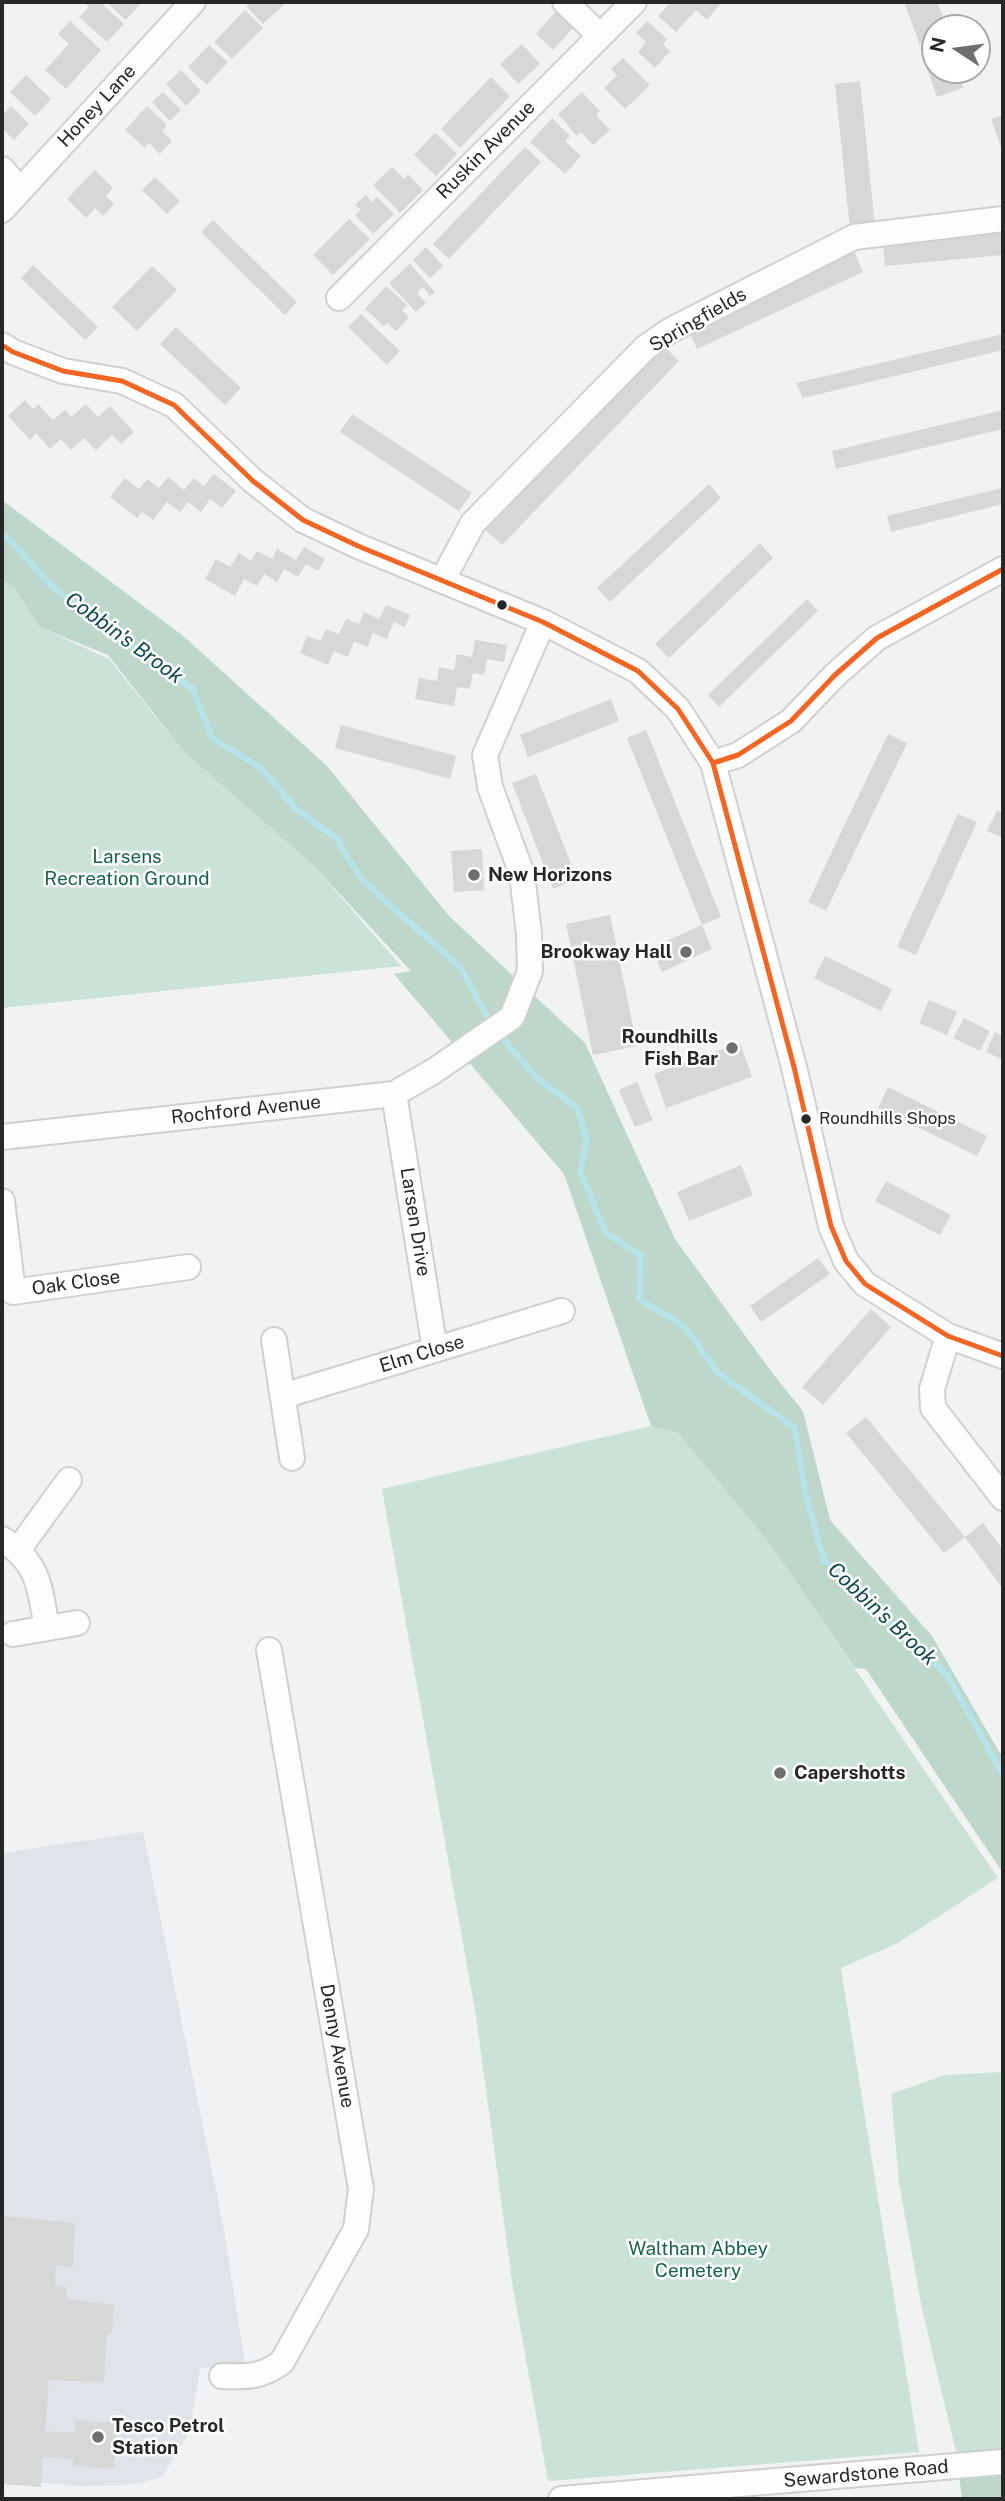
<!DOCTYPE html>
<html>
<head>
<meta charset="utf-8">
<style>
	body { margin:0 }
	#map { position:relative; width:1005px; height:2501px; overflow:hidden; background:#f0f2f4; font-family:"Public Sans",sans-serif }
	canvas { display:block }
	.frame { position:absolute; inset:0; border:4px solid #252728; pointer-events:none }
	.north { position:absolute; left:921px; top:14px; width:70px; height:70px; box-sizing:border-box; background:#fff; border:2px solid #a8a9a9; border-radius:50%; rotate:283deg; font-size:19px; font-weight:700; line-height:28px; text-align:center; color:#252728 }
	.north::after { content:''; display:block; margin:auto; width:24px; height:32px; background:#6c6e6f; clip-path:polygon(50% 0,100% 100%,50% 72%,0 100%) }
</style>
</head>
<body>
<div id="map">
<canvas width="1005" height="2501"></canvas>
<div class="frame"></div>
<div class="north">N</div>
</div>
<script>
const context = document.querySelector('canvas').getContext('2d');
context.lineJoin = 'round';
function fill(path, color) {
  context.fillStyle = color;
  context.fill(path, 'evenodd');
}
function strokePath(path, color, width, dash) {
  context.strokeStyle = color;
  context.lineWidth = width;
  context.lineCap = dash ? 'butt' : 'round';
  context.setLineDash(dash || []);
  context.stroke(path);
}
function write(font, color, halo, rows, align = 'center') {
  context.font = font + ' "Public Sans",sans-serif';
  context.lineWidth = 5;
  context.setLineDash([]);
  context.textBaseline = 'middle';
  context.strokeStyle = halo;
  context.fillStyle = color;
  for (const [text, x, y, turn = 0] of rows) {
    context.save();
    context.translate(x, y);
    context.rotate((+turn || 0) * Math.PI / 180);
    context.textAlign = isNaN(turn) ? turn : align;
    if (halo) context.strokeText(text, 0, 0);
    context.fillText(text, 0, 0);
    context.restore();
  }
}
fill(new Path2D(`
	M143,1832L223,2225L245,2362L200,2369L189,2433L162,2477L130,2485L79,2486L2,2479V1853Z`), '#dfe4eb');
fill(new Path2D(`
	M2,580L16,590L39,627L109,659L184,752L312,864L401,966L2,1008Z
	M651,1426L678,1433L769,1543L998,1878L896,1944L841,1968L919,2452L548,2481L513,2288L476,2016L382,1489Z
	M1003,2072V2450L956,2452L922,2309L899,2183L891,2094L945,2075Z`), '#cae3d6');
fill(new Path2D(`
	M2,500L182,635L326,765L450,917L585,1043L675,1239L773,1374L803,1411L830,1520L932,1636L998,1750L1003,1756V1873L866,1669L855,1668L769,1543L678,1433L651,1426L564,1174L394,974L411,971L312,864L184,752L108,655L39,627L16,590L2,580Z
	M1003,2450V2499H962L956,2452Z`), '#bdd8ca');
strokePath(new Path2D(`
	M2,534L15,545L52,587L113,633L193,689L212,738L261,768L297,810L336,838L361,879L460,967L491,1023
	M497,1032L537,1078L577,1108L587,1140L580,1171L606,1233L641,1256L639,1299L685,1327L718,1373L795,1428L805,1492L824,1560L948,1676L1003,1775`), '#b7e3ea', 6);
fill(new Path2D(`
	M83,2H100L124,24L107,42L79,17L89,7Z
	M106,2H142L126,20Z
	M250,2H287L263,24L246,6Z
	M671,2H722L707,20L696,10L676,32L658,16Z
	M904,2H937L947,28H935V39L920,45Z
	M558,9L575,26L553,50L536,34Z
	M245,10L263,28L232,59L214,42Z
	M70,21L101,50L66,89L45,70L69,44L58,34Z
	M647,21L667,39L663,44L670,51L655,68L638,52L646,42L636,33Z
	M522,44L540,64L518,84L500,64Z
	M209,45L228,62L207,85L188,67Z
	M935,50V70H957L963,88L937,97L922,55Z
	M623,58L650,85L625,109L604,88L617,75L611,69Z
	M181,70L201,91L186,106L166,84Z
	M26,75L51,99L35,116L10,92Z
	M491,77L510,96L460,148L441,129Z
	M860,81L875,226L850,229L835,84Z
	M163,92L181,110L170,121L152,102Z
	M582,92L600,111L596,115L610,130L593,145L581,132L577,136L558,114Z
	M11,106L29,124L14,140L2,128V116Z
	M147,106L167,125L162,131L172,141L160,154L149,143L145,148L125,130Z
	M1003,115V153L991,119Z
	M552,118L570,136L565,141L581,156L565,174L530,142Z
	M435,133L457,154L436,176L414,155Z
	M525,147L541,162L449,259L433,244Z
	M392,167L404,179L408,174L423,190L400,213L373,185Z
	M95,170L113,188L106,196L114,204L103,216L95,208L86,218L67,199Z
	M155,177L180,201L167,214L142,190Z
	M366,195L372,202L377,197L394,214L373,234L355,215L361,210L355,205Z
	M349,219L370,239L333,275L313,255Z
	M213,220L297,302L285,315L201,232Z
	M1003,232V255L885,266L883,243Z
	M426,247L443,266L430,278L413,260Z
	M853,249L863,272L697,349L687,326Z
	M410,264L435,292L430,296L423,287L417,293L426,303L416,312L389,283Z
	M33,265L98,327L85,340L21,278Z
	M152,266L177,290L137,331L112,307Z
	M386,286L407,305L402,310L409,317L396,331L387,323L384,326L365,309Z
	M361,314L400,351L387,365L348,327Z
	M176,327L241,388L225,405L160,344Z
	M1003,334V350L803,398L796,383Z
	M662,344L679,361L502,545L484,529Z
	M25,400L33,409L38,404L53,420L65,410L71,417L86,404L98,417L110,406L134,432L121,444L112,435L96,450L84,438L71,450L61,439L50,449L36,433L30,440L8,416Z
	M1003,410V429L836,469L832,451Z
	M352,414L472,493L459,511L340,432Z
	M214,474L236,491L222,508L210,499L201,512L188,502L180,512L167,502L153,520L142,512L137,518L110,497L125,478L139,489L147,479L159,488L168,477L184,490L194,478L204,486Z
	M709,484L721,498L610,602L597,588Z
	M1002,488L1003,504L891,532L887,516Z
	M760,543L773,558L669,658L655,644Z
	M304,547L325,559L318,571L306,564L298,577L284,569L277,582L264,574L257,586L244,579L235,596L205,579L216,559L230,567L239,553L251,561L257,551L272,559L277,549L296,560Z
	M807,599L818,611L719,707L708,695Z
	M386,605L410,615L405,627L394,622L387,639L373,633L367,647L354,641L348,657L334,651L328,665L300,653L307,636L321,641L326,629L339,634L346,619L359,624L364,612L379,619Z
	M475,640L507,645L504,662L487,659L484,675L473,673L470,689L457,687L454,706L415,699L419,678L437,681L439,667L454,670L457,654L472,657Z
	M611,699L619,721L528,757L520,735Z
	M341,725L456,756L450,779L335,748Z
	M646,730L721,917L702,925L627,738Z
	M888,734L907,743L826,911L808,902Z
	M536,774L577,879L553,889L512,783Z
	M997,810L1003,813V838L987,831Z
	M958,814L977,822L916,955L897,947Z
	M482,849L484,890L454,892L451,851Z
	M610,915L637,1046L593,1055L566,924Z
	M702,925L712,949L662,972L651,948Z
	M825,956L892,989L881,1011L814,978Z
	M929,1000L957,1012L947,1035L919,1023Z
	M964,1018L990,1031L980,1051L953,1038Z
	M995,1032L1003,1036V1060L986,1052Z
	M740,1043L752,1077L666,1108L654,1074Z
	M637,1082L653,1120L635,1127L619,1090Z
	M888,1087L987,1136L977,1156L878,1108Z
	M741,1165L753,1195L689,1221L677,1192Z
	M886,1181L951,1215L940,1235L875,1201Z
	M818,1258L830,1274L761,1322L750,1306Z
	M871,1309L891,1327L823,1405L802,1387Z
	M866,1417L965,1537L983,1523L1003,1550V1589L965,1537L944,1553L846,1433Z
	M2,2216L75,2223L73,2267L56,2265L55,2285L67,2287L66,2299L114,2305L112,2334H107L104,2382L49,2380L45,2431L75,2433V2420L117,2423L114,2469L73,2466V2459L43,2457L41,2487L2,2484Z`), '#d7d7d8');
const minor = new Path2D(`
	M565,2L600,36
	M2,169L20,190
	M2,210L193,2
	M339,298L634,2
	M2,345L13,352L63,371L122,381L174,405L253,481L303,520L358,546L543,622L638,671L678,709L713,763L794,1067L831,1226L846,1261L865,1284L948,1336L1003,1356
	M443,579L473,523L646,347L671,330L854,237L1003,219
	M713,763L738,755L791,721L835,675L877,638L1003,569
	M394,1094L435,1350
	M2,1137L394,1094L434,1071L512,1017L530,971L529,934L522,874L490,787L485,755L543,622
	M2,1201L13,1292L188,1267
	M948,1336L932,1389L933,1408L1003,1498
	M274,1340L292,1458
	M283,1396L562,1311
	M2,1539C40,1564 39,1586 47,1628
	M18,1550L69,1480
	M13,1634L77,1623
	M222,2376C247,2377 262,2377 282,2362L356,2229L361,2189L269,1650
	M561,2499L1003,2462`);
strokePath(minor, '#ced0d1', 28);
strokePath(minor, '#fdfdfd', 24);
strokePath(new Path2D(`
	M2,345L13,352L63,371L122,381L174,405L253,481L303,520L358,546L543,622L638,671L678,709L713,763L794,1067L831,1226L846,1261L865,1284L948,1336L1003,1356
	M713,763L738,755L791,721L835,675L877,638L1003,569`), '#f26522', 5);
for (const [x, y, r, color] of [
	[502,605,6,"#252728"],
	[474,875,7,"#6c6e6f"],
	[686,952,7,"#6c6e6f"],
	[732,1048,7,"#6c6e6f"],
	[806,1119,6,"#252728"],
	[780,1773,7,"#6c6e6f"],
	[98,2437,7,"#6c6e6f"]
]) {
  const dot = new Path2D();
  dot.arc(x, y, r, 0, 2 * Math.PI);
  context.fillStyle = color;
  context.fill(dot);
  strokePath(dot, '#fff', 2.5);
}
write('17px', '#252728', '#fff', [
	["Roundhills Shops",819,1119]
], 'left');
write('19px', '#252728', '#fff', [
	["Honey Lane",97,106,-47],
	["Ruskin Avenue",486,150,-45],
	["Springfields",698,320,-30],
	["Rochford Avenue",246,1110,-6],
	["Larsen Drive",415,1222,81],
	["Oak Close",76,1283,-8],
	["Elm Close",422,1354,-17],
	["Denny Avenue",337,2046,80],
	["Sewardstone Road",866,2474,-5]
]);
write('19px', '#166543', '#fff', [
	["Larsens",127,857],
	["Recreation Ground",127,879],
	["Waltham Abbey",698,2249],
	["Cemetery",698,2271]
]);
write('bold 19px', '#252728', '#fff', [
	["New Horizons",488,875],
	["Brookway Hall",672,952,"right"],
	["Roundhills",718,1037,"right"],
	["Fish Bar",718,1059,"right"],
	["Capershotts",794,1773],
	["Tesco Petrol",112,2426],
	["Station",112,2448]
], 'left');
write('italic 21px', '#11494f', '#fff', [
	["Cobbin's Brook",124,638,36],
	["Cobbin's Brook",882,1614,43]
]);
</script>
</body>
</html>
